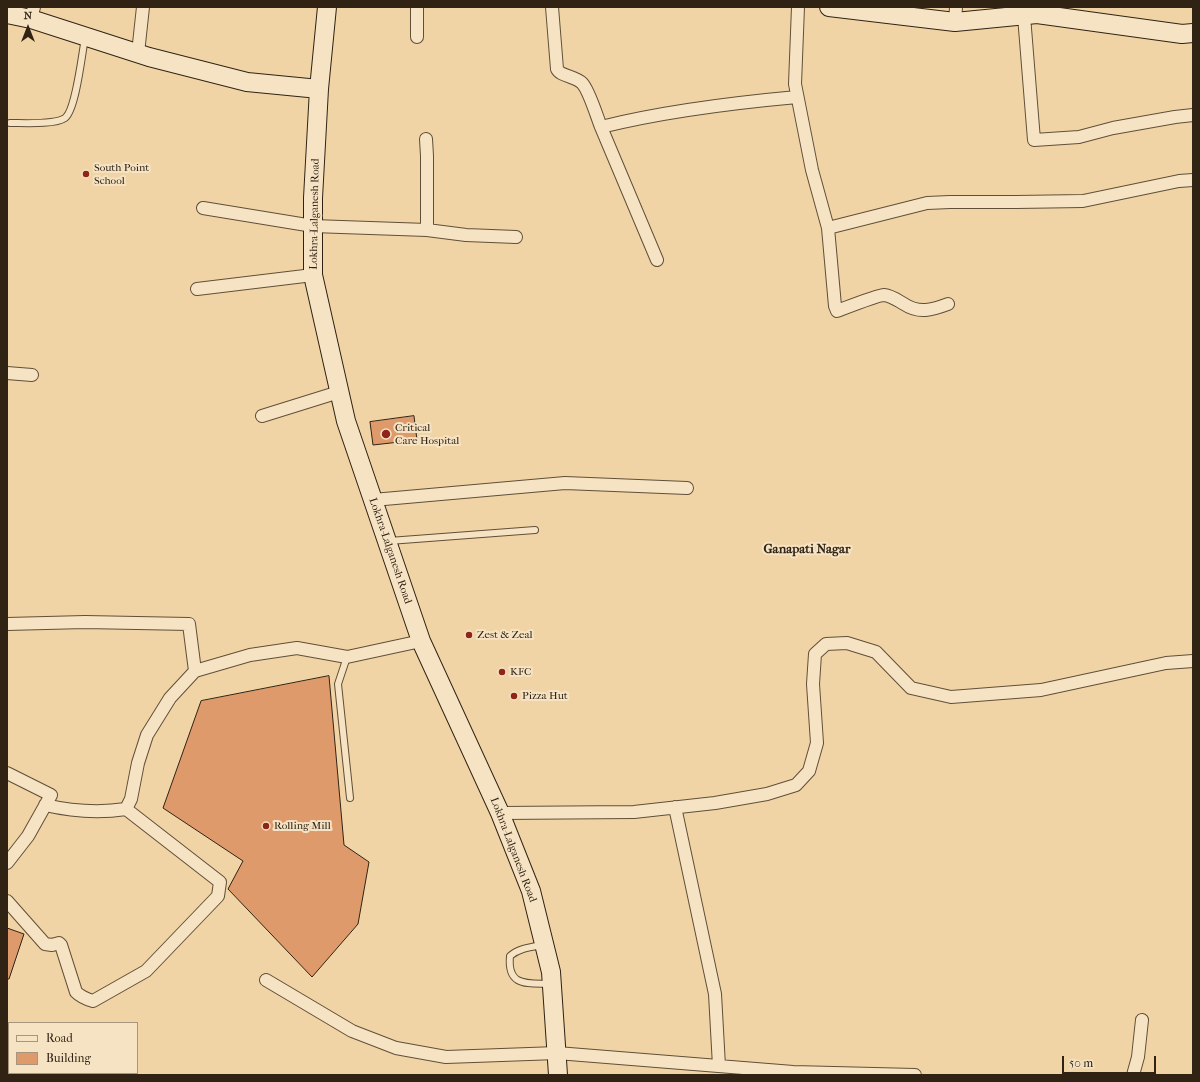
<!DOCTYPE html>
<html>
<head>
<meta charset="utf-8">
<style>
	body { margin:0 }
	#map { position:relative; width:1200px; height:1082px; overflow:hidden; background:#f1d4a5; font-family:"IM FELL French Canon",serif }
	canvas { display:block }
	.frame { position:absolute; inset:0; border:8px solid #302314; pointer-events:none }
	.legend { position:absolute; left:8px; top:1022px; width:130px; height:52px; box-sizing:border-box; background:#f6e3c4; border:1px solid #a7967e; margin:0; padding:5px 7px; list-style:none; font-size:12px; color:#302314 }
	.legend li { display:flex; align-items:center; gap:8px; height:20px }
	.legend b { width:20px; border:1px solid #a7967e }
	.north { position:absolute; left:8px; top:8px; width:40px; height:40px; -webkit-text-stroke:3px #f6e3c4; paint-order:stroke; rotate:0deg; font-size:11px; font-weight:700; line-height:16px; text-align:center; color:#302314 }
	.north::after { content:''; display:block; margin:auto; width:14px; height:18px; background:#302314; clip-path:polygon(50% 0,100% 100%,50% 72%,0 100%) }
	.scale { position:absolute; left:1062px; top:1056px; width:94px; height:18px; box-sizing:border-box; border:2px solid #302314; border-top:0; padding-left:5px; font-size:12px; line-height:14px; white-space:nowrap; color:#302314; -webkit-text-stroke:3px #f6e3c4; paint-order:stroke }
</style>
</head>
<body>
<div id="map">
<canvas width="1200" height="1082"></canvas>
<div class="frame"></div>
<ul class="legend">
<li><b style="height:5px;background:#f6e3c4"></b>Road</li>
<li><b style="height:11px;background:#df9a6c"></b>Building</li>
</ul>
<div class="north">N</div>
<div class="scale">50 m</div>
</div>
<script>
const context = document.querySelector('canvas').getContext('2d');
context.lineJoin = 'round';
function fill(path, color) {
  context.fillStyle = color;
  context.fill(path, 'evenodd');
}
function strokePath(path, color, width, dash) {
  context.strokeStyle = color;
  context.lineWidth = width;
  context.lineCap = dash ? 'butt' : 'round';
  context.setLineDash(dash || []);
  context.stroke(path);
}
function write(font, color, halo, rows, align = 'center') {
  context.font = font + ' "IM FELL French Canon",serif';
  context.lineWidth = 4;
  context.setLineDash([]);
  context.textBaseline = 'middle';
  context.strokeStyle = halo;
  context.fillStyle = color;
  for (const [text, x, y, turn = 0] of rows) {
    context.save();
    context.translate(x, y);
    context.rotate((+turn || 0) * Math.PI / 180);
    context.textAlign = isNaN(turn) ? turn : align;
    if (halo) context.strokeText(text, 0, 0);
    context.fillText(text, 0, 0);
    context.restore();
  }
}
const building = new Path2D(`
	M414,416L417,440L373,445L370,422Z
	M329,676L344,845L369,862L358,924L312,977L228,889L243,861L163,808L201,701Z
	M7,928L24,934L9,979H7Z`);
fill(building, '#df9a6c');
strokePath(building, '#302314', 1);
const lane = new Path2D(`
	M10,123C23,123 55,125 65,118C76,110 82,53 85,38
	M389,541L535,530
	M347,657L338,684L350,798
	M543,945C531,947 519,948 510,956C507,987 527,983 550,984`);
const street = new Path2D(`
	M417,7V37
	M552,7L557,69C560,76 575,76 582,83C589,90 597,117 601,127C665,111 731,103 797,97
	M798,7L795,84L812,170L828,228L927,203L950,202H1016L1083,201L1179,181L1193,180
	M1024,16L1034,140L1079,137L1113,128L1175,117L1193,115
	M31,19L34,7
	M955,22L956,7
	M138,53L143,7
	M601,127L657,260
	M426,139L427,156V230
	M203,208L313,226L427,230L466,235L516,237
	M828,228L835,306L837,311C845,308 878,295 884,295C892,296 897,300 904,304C919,314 932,310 948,304
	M197,289L313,275
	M7,373L32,375
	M262,416L339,392
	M373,500L565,483L687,488
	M7,624L85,622L189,624L195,671L250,655L297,648L347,657L421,641
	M7,773L51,795L28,836L7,863
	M45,805C71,811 99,813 126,809L131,799L138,763L147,735L170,698L195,671
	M675,807L715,994L719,1066
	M500,813L634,812L715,803L767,794L796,785L809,771L817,743L813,684L815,654L826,644L847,643L876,652L911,688L951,697L1041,690L1166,663L1193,661
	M7,901L45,944L52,945L59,943L61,945L76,992C81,997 86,999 93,1001L146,971L218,896L220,882L126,809
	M266,980L352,1031L396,1048L446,1057L557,1053L793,1072L915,1075
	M1133,1075L1138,1057L1142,1020`);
const secondary = new Path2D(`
	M327,7L319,89L313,198V275L346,421L421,641L500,813L531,891L551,972L558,1075
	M829,7L955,22L1037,14L1182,34L1193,33
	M7,14L31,19L149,57L247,82L319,89`);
strokePath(lane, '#604f38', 8);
strokePath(street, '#604f38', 14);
strokePath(secondary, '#302314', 20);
strokePath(lane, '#f6e3c4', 6);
strokePath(street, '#f6e3c4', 12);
strokePath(secondary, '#f6e3c4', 18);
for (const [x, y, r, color] of [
	[86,174,4,"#8f2418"],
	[386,434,5,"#8f2418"],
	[469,635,4,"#8f2418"],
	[502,672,4,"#8f2418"],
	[514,696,4,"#8f2418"],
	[266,826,4,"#8f2418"]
]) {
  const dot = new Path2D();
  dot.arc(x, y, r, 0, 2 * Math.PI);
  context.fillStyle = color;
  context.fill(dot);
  strokePath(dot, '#f6e3c4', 1.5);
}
write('11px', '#302314', '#f6e3c4', [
	["South Point",94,168],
	["School",94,181],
	["Critical",395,428],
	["Care Hospital",395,441],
	["Zest & Zeal",477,635],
	["KFC",510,672],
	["Pizza Hut",522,696],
	["Rolling Mill",274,826]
], 'left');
write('11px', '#302314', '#f6e3c4', [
	["Lokhra-Lalganesh Road",315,214,-89],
	["Lokhra-Lalganesh Road",390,551,71],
	["Lokhra-Lalganesh Road",513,850,69]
]);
write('bold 13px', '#302314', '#f6e3c4', [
	["Ganapati Nagar",807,550]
]);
</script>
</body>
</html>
